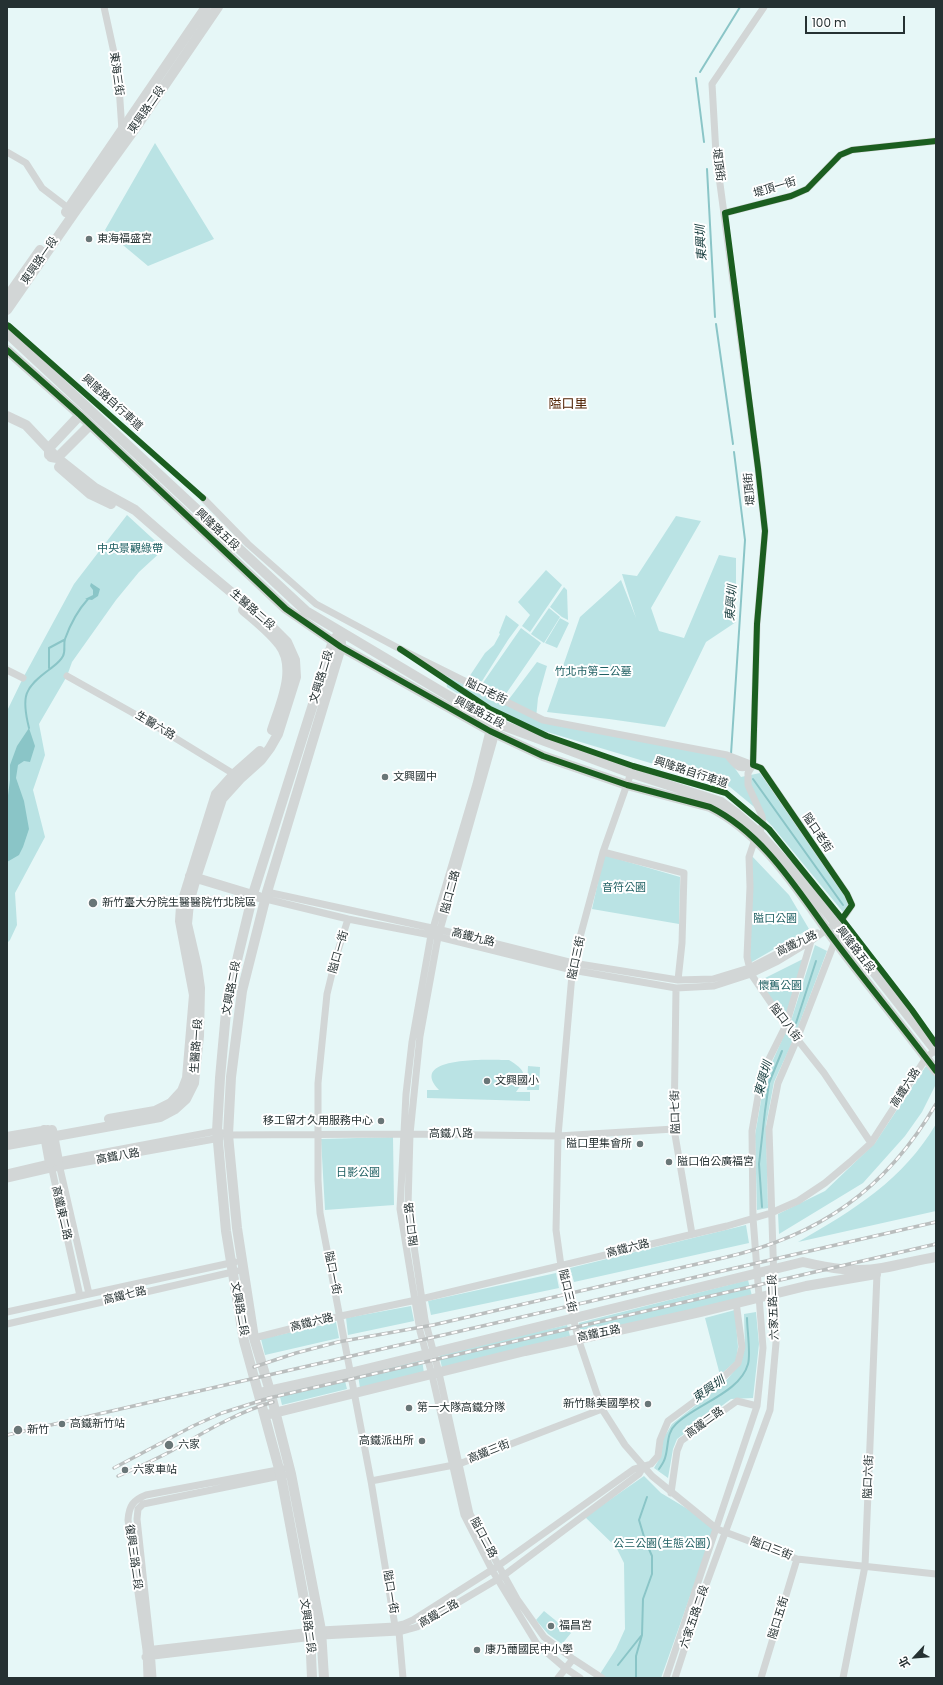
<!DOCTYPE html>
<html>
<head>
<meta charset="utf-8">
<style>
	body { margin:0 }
	#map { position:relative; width:943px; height:1685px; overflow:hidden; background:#e6f7f7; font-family:Poppins,"Noto Sans TC",sans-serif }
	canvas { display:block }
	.frame { position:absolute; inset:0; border:8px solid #253132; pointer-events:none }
	.north { position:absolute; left:895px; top:1637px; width:40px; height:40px; -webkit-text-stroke:3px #fff; paint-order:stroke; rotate:244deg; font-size:11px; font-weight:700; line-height:16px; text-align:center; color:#253132 }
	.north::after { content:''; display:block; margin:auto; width:14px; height:18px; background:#253132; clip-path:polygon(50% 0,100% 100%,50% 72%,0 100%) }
	.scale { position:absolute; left:805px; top:16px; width:100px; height:18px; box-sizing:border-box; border:2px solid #253132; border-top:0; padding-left:5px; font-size:12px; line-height:14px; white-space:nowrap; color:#253132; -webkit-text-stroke:3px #fff; paint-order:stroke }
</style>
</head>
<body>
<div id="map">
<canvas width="943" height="1685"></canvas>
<div class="frame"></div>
<div class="north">北</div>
<div class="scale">100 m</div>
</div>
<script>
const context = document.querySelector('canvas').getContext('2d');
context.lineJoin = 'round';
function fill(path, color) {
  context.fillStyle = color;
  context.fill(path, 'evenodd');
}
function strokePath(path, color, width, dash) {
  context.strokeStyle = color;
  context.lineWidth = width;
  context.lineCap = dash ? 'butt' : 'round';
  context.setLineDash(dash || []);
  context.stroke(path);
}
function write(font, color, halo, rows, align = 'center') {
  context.font = font + ' Poppins,"Noto Sans TC",sans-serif';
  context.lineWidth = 4;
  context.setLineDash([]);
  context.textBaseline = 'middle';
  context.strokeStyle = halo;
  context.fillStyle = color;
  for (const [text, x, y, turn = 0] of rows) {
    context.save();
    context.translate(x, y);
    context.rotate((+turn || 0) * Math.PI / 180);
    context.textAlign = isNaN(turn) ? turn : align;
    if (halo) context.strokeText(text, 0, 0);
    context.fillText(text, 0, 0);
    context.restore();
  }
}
fill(new Path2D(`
	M155,143L214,239L148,266L105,230Z
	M127,515L164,549L139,572L116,600L72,662L67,676L39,724L45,755L33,790L45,837L15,893L17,925L10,940L7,943V711L23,678L74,584Z
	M676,516L701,521L651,608L659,631L684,638L719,555L736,558V622L706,642L665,727L609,719L547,712L580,617L621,580L636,618L622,574L637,576Z
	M546,570L562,585L530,632L522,626L530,615L518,602Z
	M564,587L567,590L568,620L562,617L550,607Z
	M549,608L560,617L544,643L531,634Z
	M506,615L519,625L508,640L477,689L465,683L485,653L494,645L500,634L499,633Z
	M560,618L569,623L557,648L545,643Z
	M521,628L541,643L501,701L478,690Z
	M537,662L547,666L538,698L536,718L506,703Z
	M448,677L544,723L727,757L741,777L760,773L844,894L849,905L843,912L772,826L753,806L730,787L534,728L457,693L447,687L446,678Z
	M750,854L789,895L809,929L750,963Z
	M604,855L680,877L679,924L592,909Z
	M815,945L827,951L797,1030L790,1024Z
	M803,959L785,1018L759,981Z
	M785,1033L793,1041L774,1082L766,1125L768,1208L757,1210L755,1135L765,1078Z
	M509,1060C525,1070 529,1075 516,1092H530V1101L427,1098V1090H439C406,1055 493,1060 509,1060Z
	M528,1066L540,1067L539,1090H527Z
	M926,1066L936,1077V1084L922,1112L905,1136L863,1183L779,1234L778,1214L825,1191L875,1143Z
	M936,1124V1211L798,1242C854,1210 903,1180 936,1124Z
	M393,1137L394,1205L325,1210L321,1139Z
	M746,1225L749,1243L574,1282L570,1268Z
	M556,1273L559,1288L431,1315L428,1301Z
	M748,1280L752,1296L581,1335L579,1323Z
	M411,1306L414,1321L348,1335L346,1318Z
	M735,1310L738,1347L736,1361L720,1375L705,1318Z
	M756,1312L759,1344L753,1398L731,1399L677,1439L673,1449L668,1478L654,1468L661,1456L663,1439L672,1424L724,1383L739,1365L745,1348L744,1314Z
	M336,1322L339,1338L265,1355L261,1339Z
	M567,1325L570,1336L442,1368L439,1353Z
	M422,1360L424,1373L360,1388L358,1375Z
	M344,1377L347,1389L282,1405L279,1393Z
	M644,1476L661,1493L691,1511L714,1529L661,1678H606L600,1674L616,1649L625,1629L624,1563L616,1547L585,1517Z
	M544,1611L571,1633L562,1644L548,1634L536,1620Z`), '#bae3e4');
fill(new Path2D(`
	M91,583L100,589L98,596L92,600L85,599L93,595V590L90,586Z
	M29,728L35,746L30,762L24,761L18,765L16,778L24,801L29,829L23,847L19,855L7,862V803L10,780V765L17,746Z`), '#8ac5c7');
strokePath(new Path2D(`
	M700,72L740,7
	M696,78L704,142
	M707,169L715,317
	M716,324L733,444
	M49,668V648L64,640
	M29,728C21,696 24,688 50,669C55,665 60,662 63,656C66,650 63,645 65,639C70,625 78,610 88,599
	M731,754L745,540L734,452
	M753,779L843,905
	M796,1023L816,961
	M762,1207L759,1164L765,1111L769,1083L782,1051
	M659,1469C661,1466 664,1462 665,1458C669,1446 666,1433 676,1424C696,1404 740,1393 748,1364C751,1354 747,1329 747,1318
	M618,1665L641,1636
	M636,1678V1656L642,1635L643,1599L652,1574V1556L645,1540L639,1520L647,1497`), '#8ac5c7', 2);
strokePath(new Path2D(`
	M104,7L118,71L122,131
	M764,7L712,84L716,154L758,468L765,531L757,624L753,765L748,773V785L762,816L763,824L759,833L755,839L749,857L750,887L747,957L751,974L786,1025L824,1073L871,1143
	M7,152L26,163L42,188L72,211
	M725,213L791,196L807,189L840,155L852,150L936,141
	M203,498L248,544L316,604L400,649L543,720L727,755L761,768L847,894L852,905L844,917L811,941L778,961L751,974L714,986L676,988L572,970L431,935L348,919L266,899
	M7,670L23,678
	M67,676L149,722L237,776
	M490,727L476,784L431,935L412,1042L406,1094L400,1209L420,1331L432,1375L464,1515L492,1570L537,1644L565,1668L580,1678
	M497,729L438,937L420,1036L410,1134L408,1206L425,1320L439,1373L470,1514L517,1599L544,1637L573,1659L602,1678
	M728,756C737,767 739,771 753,765
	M631,773L603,852L573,963L558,1136L556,1230L561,1266L578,1338L602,1409L625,1445L652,1476L717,1529L797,1559L936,1574
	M603,852L684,873L682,943L678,980
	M267,892L441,930L573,963L678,980L713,979L749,968L817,933
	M348,919L336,957L327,994L318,1083V1180L320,1213L371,1481L395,1626
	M676,988L674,1129L692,1234
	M59,1164L89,1294
	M51,1165L80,1296
	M7,1173L58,1161L217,1131L228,1135L404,1134L558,1136L674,1129
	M7,1179L59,1167L220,1138
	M7,1312L235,1262
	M7,1324L237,1271
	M254,1338L341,1316L421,1299L727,1226L771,1213L798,1201L825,1183L850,1162L871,1143L926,1058L935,1050
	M371,1481L459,1464L602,1409
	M671,1493L677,1451L681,1441L737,1401L757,1406
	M399,1632L403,1678
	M146,1650L321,1630L395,1626L404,1624L413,1620L498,1566L634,1469L651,1464L658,1456L660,1440L668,1421L710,1390L738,1363L742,1347L736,1302
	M145,1657L322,1636L399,1632L417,1627L503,1576L639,1474L643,1467
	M147,1678L146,1650L128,1520C129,1506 133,1500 146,1495L283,1469
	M153,1678L151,1649L137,1519L138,1509L143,1504L285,1475
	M558,1678L573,1659
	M666,1678L757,1406L763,1348L753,1218L752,1131L761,1079L768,1061L786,1025L811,941
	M675,1678L699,1604L770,1410L776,1343L769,1129L778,1083L797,1039L835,941L844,935
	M761,1678L797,1559
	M843,1678L865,1566L877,1274`), '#d2d6d6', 7);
strokePath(new Path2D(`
	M66,212L206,7
	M7,297L40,250
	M7,310L77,209L139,123L218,7
	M7,333L306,611L491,721L631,773L721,802L736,813L759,833L799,877L936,1051
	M7,350L80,415L286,609L341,647L490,731L543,756L627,785L710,807C766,835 799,893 835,941C868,985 903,1027 936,1071
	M7,416L26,425L57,458L95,488L135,510L189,557L267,622L287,642L295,660L296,677L278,734L270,748L261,760L241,778L222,799L196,878L189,903L187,924L197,967L200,988L199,1036L194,1083L186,1099L175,1109L160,1117L7,1145
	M49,455V448L80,415
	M51,457L57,458L90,425
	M59,467L90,494L111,504
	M243,610C254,619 270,632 279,644C298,668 280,705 272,730
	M190,876L259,897
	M109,1119L155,1111L171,1103L182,1091L187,1078L194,995L180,921L181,906L216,794L234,774L260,751
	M44,1130L50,1163
	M52,1130L58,1161
	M7,1137L48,1130
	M264,1392L350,1373L803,1262C829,1268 856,1273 882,1268C900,1265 918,1260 936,1257
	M270,1414L525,1351L700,1312L806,1286L876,1274
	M312,1678L310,1631L281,1476L244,1341L226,1231L217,1131L220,1078L226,1012L238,956L253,894L333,641L337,636
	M324,1678L321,1630L291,1474L270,1391L254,1338L237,1228L228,1135L231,1077L242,991L267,892L341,647V642`), '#d2d6d6', 10);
const rail = new Path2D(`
	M254,1367L296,1353L338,1342L433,1325L723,1258C819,1236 886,1190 936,1104
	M7,1435L936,1222
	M114,1468L193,1426L222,1413L269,1398L936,1244
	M118,1476C136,1468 155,1460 173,1450C205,1432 237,1412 273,1402`);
strokePath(rail, '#babebe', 3.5);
strokePath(rail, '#fff', 2, [6]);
strokePath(new Path2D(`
	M7,325L9,326L203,498
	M7,350L80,415L286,609L341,647L490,731L543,756L627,785L710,807C766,835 799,893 835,941C868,985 903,1027 936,1071
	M400,649L490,709L547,736L633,766L726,793L769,829L842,919L912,1010L936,1044
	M842,919L852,905L847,894L761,768L753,765L757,624L765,531L758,468L725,213L791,196L807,189L840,155L852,150L936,141`), '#1b5e20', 6);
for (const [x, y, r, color] of [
	[89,239,4,"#697677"],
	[385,777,4,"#697677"],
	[93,903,5,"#697677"],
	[487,1081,4,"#697677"],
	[381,1121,4,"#697677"],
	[640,1144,4,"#697677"],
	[669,1162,4,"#697677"],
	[648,1404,4,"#697677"],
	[409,1408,4,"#697677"],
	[62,1424,4,"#697677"],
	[18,1430,5,"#697677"],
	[422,1441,4,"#697677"],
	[169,1445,5,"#697677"],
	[125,1470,4,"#697677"],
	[551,1626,4,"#697677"],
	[477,1650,4,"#697677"]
]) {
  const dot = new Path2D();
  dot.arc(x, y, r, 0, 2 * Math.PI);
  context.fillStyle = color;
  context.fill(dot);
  strokePath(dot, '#fff', 1.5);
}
write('11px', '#253132', '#fff', [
	["東海三街",116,74,82],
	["東興路二段",147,110,-55],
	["堤頂街",718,165,83],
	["堤頂一街",775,188,-17],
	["東興路一段",40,261,-55],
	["興隆路自行車道",112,403,42],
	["堤頂街",750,489,-95],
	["興隆路五段",217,530,43],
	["生醫路二段",252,610,41],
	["文興路二段",322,677,-73],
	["隘口老街",486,692,26],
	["興隆路五段",479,713,28],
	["生醫六路",155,726,31],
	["興隆路自行車道",691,773,18],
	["隘口老街",817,833,56],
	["隘口二路",451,892,-75],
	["高鐵九路",473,938,14],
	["高鐵九路",797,944,-26],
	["興隆路五段",855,950,52],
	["隘口一街",339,952,-74],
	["隘口三街",577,958,-78],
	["文興路二段",232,988,-79],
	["隘口八街",785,1023,53],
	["生醫路一段",197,1046,-86],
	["高鐵六路",906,1088,-57],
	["隘口七街",676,1112,-91],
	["高鐵八路",451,1134],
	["高鐵八路",118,1157,-10],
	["高鐵東二路",61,1213,77],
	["隘口二路",412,1224,-97],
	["高鐵六路",628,1249,-14],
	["隘口一街",332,1273,79],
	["隘口三街",567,1291,77],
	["高鐵七路",125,1296,-13],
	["六家五路二段",774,1307,-92],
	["文興路二段",239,1309,80],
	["高鐵六路",312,1323,-14],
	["高鐵五路",599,1334,-12],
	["高鐵二路",705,1423,-36],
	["高鐵三街",489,1452,-22],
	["隘口六街",869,1477,-88],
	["隘口二路",483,1538,62],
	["隘口三街",771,1549,21],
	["復興三路二段",133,1557,82],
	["隘口一街",390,1592,81],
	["高鐵二路",439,1614,-30],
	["六家五路二段",695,1617,-71],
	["隘口五街",779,1618,-73],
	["文興路二段",307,1626,82]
]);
write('11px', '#253132', '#fff', [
	["東海福盛宮",97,239],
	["文興國中",393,777],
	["新竹臺大分院生醫醫院竹北院區",102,903],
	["文興國小",495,1081],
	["移工留才久用服務中心",373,1121,"right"],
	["隘口里集會所",632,1144,"right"],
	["隘口伯公廣福宮",677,1162],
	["新竹縣美國學校",640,1404,"right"],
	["第一大隊高鐵分隊",417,1408],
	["高鐵新竹站",70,1424],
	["新竹",27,1430],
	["高鐵派出所",414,1441,"right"],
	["六家",178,1445],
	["六家車站",133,1470],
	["福昌宮",559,1626],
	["康乃薾國民中小學",485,1650]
], 'left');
write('11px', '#206063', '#fff', [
	["中央景觀綠帶",130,549],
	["竹北市第二公墓",593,672],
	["音符公園",624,888],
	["隘口公園",775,919],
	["懷舊公園",780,986],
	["日影公園",358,1173],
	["公三公園(生態公園)",662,1544]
]);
write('italic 12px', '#163c3d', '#fff', [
	["東興圳",702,243,-93],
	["東興圳",732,603,-86],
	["東興圳",764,1079,-74],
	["東興圳",709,1390,-35]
]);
write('13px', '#502203', '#fff', [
	["隘口里",568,405]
]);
</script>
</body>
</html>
